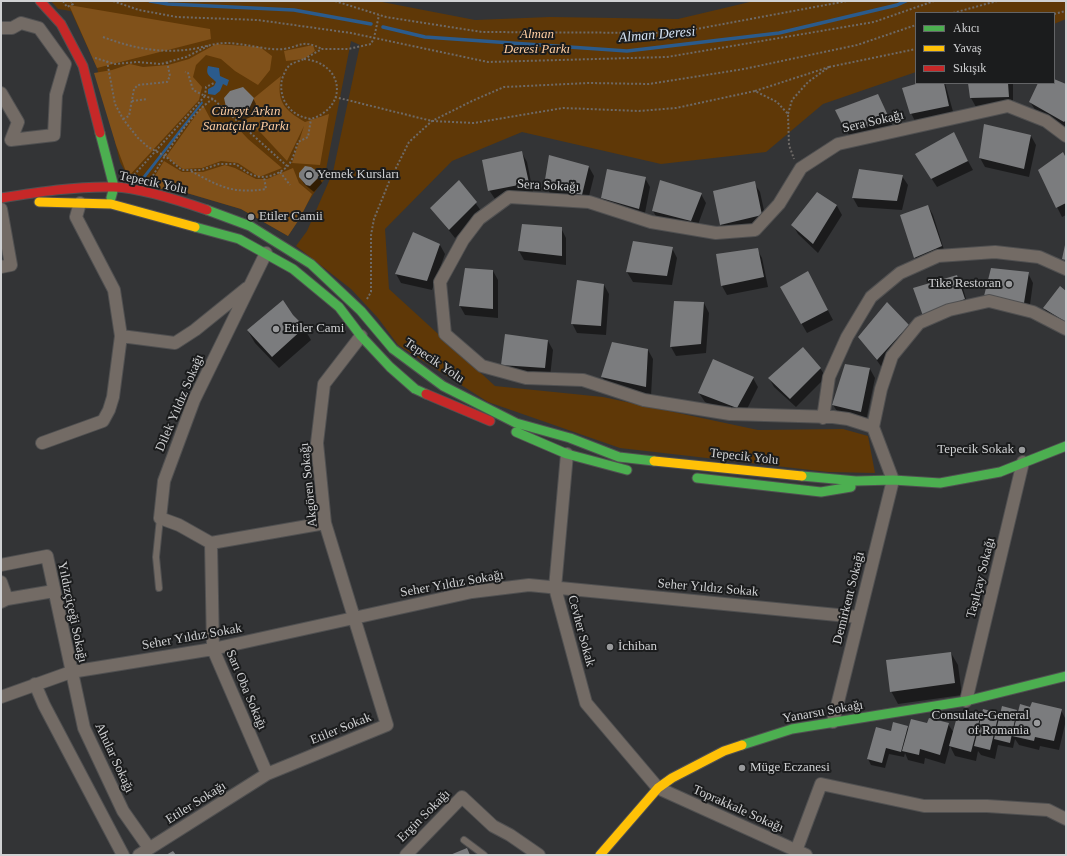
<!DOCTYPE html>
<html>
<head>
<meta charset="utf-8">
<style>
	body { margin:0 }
	#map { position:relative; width:1067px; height:856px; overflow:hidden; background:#333436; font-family:Georgia,serif }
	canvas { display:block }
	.frame { position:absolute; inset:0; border:2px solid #d0d1d3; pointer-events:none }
	.legend { position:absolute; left:915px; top:12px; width:140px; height:72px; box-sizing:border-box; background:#1b1c1d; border:1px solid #636466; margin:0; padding:5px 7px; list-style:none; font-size:12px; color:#d0d1d3 }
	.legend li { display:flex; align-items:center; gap:8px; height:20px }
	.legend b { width:20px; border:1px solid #636466 }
</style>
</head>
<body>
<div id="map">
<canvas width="1067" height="856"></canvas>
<div class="frame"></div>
<ul class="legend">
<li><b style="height:5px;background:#4caf50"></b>Akıcı</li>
<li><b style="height:5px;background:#ffc107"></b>Yavaş</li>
<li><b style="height:5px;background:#c62828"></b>Sıkışık</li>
</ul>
</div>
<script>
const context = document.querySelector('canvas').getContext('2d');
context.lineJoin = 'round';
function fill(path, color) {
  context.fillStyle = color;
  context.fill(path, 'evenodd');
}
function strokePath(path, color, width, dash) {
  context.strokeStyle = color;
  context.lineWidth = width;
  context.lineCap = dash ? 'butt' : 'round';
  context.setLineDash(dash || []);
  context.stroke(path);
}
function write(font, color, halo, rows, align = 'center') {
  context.font = font + ' Georgia,serif';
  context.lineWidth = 4;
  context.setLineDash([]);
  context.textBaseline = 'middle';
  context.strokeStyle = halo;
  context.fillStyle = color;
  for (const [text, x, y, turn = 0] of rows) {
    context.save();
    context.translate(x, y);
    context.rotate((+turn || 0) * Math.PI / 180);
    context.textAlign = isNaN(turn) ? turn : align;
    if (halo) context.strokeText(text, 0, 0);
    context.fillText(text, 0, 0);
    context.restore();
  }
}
fill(new Path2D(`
	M51,1H377L475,20L550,17L678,19L754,1H1066V19L1054,24V13H916V72L823,104L766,152L661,164L522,132L452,161L385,229L389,289L495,386L603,397L758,430L843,429L868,436L875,473L828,472L620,448L488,402L398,345L378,318L351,289L296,246L307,231L333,172L360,45L351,41L324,180C309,197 301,217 288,236L241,209L180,191L147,187L128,177L120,162L97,68L71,11L58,9Z`), '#5f3807');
fill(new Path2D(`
	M69,5L210,29L211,39L97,68Z
	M216,44L260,47L272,56L270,70L258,85L235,71L221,59L206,55L196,65L193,77L202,87L199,100L128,177L116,145L94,73L112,70L130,64L143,67L168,65L189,59Z
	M313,45L315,51L304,59L286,61L284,51Z
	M281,76C276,101 284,110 305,122L329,114L320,165L292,163L304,126L287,161L261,133L237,115L254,98Z
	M203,105L211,120L218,122L233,123L248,139L282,168L259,177L238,163L221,161L202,168L183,169L166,157Z
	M164,161L182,172H203L225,165L235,168L256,179H267L293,168L299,183L312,194L300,218L288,236L241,209L180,191L148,187Z`), '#80511a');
fill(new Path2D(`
	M208,66L219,68L220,76L229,80L227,86L223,84L220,91L215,95L208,94V89L214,86L216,82C211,76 205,76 208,66Z
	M202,101L203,103L146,177L147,179L144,183L139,181V177L143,176Z`), '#2b5b8c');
fill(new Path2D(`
	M1054,80L1066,86V129L1036,111L1030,102L1040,83H1054Z
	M922,83H945L954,115L916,123L911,113Z
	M969,83H1013V106L976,107L971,98Z
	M878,95L895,131L852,141L836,110Z
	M253,98L256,104L251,117L241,121L231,113L227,107Z
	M985,126L1031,136L1036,145L1029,177L985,167L980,158Z
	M958,143L973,170L937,187L922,164Z
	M522,153L527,162L533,192L495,199L489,190Z
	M1066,159V215L1062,217L1039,171Z
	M589,167L594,176L587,204L551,195L545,185Z
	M860,171L902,176L908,185L902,210L858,207L853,198Z
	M317,173L322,183L314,192L304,184L300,177Z
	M645,178L650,187L644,218L607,207L602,198Z
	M459,181L482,212L455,238L431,208Z
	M754,183L760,192L767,224L726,233L720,224Z
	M817,193L837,206L842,215L818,253L798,234L793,225Z
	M701,194L706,203L696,230L658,220L653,211Z
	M928,206L933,215L946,256L920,267L915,258L902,216Z
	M561,228L566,238V265L524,260L519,251Z
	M634,242L672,248L677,258L672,285L633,282L627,272Z
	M440,245L445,254L432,290L401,283L396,274Z
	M757,249L762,258L768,287L727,295L722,286Z
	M493,271L498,280V318L465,315L460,306Z
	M1028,273L1033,283L1029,312L991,305Z
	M957,276L962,285L969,309L929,325Z
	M813,282L833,320L807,333L781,288Z
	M604,285L609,294L606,335L577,333L572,323Z
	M1066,292V327L1049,317L1044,308Z
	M704,303L709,313L706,353L676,356L671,347Z
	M887,304L908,326L914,335L883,369L860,337Z
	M292,316L304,328L311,340L279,368L255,343L248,331Z
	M548,341L553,350L550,377L507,374L502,364Z
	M648,350L653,359L651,396L608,386L602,377Z
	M820,368L826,377L796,407L774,387L769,378Z
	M870,369L875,378L866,421L839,414L833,405Z
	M753,378L758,387L743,417L705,402L699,393Z
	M951,653L958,665L962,695L898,704L891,691Z
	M1031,708L1061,710L1066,720L1059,750L1040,746L1039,750L1019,745L1015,739L1013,748L998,745L995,759L981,755L978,751L976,761L955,756L950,746L945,764L925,758L924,764L908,760L905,753L904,757L889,754L885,768L871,765L868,759L892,732L907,727L909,730L928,724H948L954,733L979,719L981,722L998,714L1000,717L1016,710L1018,714Z`), '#0007');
strokePath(new Path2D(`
	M150,1L168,4L294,10L371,24
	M383,27L425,37L627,51L779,33L897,5L906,1`), '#2b5b8c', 3.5);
fill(new Path2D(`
	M1054,79L1066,84V120L1064,122L1029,102L1038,83H1054Z
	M919,83H944L949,106L910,114L902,88Z
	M968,83H1008L1009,97L970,98Z
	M243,87L254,98L248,111L237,115L226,107L224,98L230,91Z
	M878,94L891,122L846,132L835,110Z
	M984,124L1031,135L1024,169L979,158Z
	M954,132L968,161L931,179L915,154Z
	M522,151L529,183L488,191L482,160Z
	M1063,152L1066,158V203L1056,208L1038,170Z
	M549,155L589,166L582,195L544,186Z
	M305,166L311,167L318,172L319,177L310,186L306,185L299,177V173Z
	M607,169L646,177L639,209L601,198Z
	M859,169L903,175L897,201L852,198Z
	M459,180L477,202L449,230L430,208Z
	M660,180L702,193L691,221L652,211Z
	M755,181L762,215L720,225L713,191Z
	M817,192L837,205L813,244L791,225Z
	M928,205L942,246L914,258L900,215Z
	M522,224L562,227V256L518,251Z
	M413,232L440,244L427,281L395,274Z
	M633,241L673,247L667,276L626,272Z
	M1065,245H1066V260L1062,259Z
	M758,248L764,277L721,286L716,254Z
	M465,268L493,270V309L459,306Z
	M991,268L1029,272L1024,303L984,296Z
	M808,271L828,310L801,324L780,287Z
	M957,275L965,299L923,316L913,288Z
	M577,280L604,284L601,326L571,324Z
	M1060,286L1066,291V322L1043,308Z
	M283,300L293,315L305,327L272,357L247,330Z
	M674,301L704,302L701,344L670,347Z
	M887,302L909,325L877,360L858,337Z
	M505,334L548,340L545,368L501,365Z
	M612,342L648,349L646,387L601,377Z
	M803,347L821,368L790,399L768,378Z
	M713,359L754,377L737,408L698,393Z
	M845,364L870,368L861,412L832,405Z
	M951,652L955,683L890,692L886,660Z
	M1032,702L1062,709L1054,741L1035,737L1034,741L1012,736L1020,704L1030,707Z
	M1002,706L1017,710L1010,743L994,739Z
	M983,709L999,713L990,750L974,746Z
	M958,713L980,718L971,752L949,746Z
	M929,718L949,723L940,755L920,749L919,755L902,751L911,719L927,723Z
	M893,722L908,726L901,752L886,748L882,763L867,759L876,727L891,731Z
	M467,848L470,855H450Z
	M173,851L176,855H166Z`), '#7b7c7e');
const lane = new Path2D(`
	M159,588L156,557L160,518
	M464,840L484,855`);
const street = new Path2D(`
	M1,28H12L21,23L39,28L65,64L56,95L54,135L11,140L18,122L1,93
	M1,209L11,265L1,267
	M121,336L175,343L195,330L247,288
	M823,418L829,377L847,337L871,297L900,273L938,256L995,252L1039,257L1066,269
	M873,427L848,419L833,417L730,414L644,400L583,380L526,378L482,366L445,334L440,282L463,240L479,219L509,197L589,202L651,222L716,233L755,230L779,204L801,168L838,144L1008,106L1046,121L1066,136
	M873,427L881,389L892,356L919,323L949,310L989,301L1033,312L1066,329
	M42,443L103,421L109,410L113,397L121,336L114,290L76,217L80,203
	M567,454L555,588L586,703L658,788L806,855
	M211,543L179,525L160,518L164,481L194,400L266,253
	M211,543L213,649L267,774
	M211,543L325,523
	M1,565L47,556L84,728L123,811L149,848
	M1,582L7,599
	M1,602L7,599L54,591
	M35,684L44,705L123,855
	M1,697L71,672L213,649L472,592L529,585L858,617
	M966,701L1023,462
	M833,722L893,480L873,427
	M796,851L821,784L924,806H987L1048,810L1066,819
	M139,855L267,774L387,725L325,523L317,443L324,384L361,336
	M406,855L462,797L493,826L510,835L539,855`);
const fast = new Path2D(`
	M100,133L114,187L111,198
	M207,210L250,226L311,264L361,311L393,349L443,386L516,423L570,438L619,457L654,461
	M195,227L239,239L293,269L339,307L361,336L390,367L415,389L426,394
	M516,432L567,454L627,470
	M802,476L856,481L893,480L940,483L1000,472L1066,446
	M697,478L821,492L851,487
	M742,745L792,729L966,701L1066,676`);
const slow = new Path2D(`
	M39,202L111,204L195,227
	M654,461L802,476
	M600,855L658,788L672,778L724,751L742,745`);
const jam = new Path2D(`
	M40,1L61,24L83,66L100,133
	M1,198C38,192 77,186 114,187C141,188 181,201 207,210
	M426,394L490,421`);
strokePath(lane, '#505051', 8);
strokePath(street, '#505051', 14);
strokePath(fast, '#505051', 11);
strokePath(slow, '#505051', 11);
strokePath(jam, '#505051', 11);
strokePath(new Path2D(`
	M63,1L67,7L73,4L71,1
	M113,1L139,10L177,17L258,20L351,33L488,62L667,57L874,22L934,1
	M335,1L386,17L482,32L675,33L847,1
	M953,13L997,1
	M1054,14L1066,11
	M103,37C132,48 161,54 193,49C204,47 215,43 226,43C244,43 268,51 284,49C302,46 302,39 322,49
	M95,58L115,64L137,62L161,64L186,57L208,46
	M304,59C344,63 349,107 311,119C290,116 278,99 282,79C284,74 286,68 290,65C294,62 300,61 304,59Z
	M304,59L322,49H348L371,44L374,38L379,15
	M107,61L115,104L123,119L138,138L148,147L165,156L182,170H201L219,164H236C250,176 261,181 278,173C283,170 288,167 290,163C294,156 296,148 298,142L308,137L311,119
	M829,67L916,49
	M755,91L829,67L808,82L792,100L788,114
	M335,97L432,121L474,123L563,108L639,111L676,108L755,91L777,102L788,114L789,145L794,159
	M213,99L205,96L206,87L214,83
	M132,101L147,99
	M123,119L129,116L134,89L138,85L167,82L170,76L167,62
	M191,171C220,187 233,194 266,189L264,177
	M280,172L290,185
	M134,175L205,96L193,90L188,73L185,72
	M151,179C165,155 190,113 213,99L287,166
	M367,299L371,292V235L374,219L389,182L409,142L432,121L472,101L504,87L589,83L649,84L744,69L857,45L916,25`), '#6e6a67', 2, [2, 2]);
strokePath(lane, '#736b65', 6);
strokePath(street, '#736b65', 12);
strokePath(fast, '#4caf50', 9);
strokePath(slow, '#ffc107', 9);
strokePath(jam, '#c62828', 9);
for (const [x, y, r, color] of [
	[309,175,4,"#999a9c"],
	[251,217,4,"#999a9c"],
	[1009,284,4,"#999a9c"],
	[276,329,4,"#999a9c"],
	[1022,450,4,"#999a9c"],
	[610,647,4,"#999a9c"],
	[1037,723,4,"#999a9c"],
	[742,768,4,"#999a9c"]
]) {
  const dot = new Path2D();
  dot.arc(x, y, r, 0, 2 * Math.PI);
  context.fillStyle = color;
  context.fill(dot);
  strokePath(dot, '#1b1c1d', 1.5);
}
write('italic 13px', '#fecda1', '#1b1c1d', [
	["Alman",537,35],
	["Deresi Parkı",537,50],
	["Cüneyt Arkın",246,112],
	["Sanatçılar Parkı",246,127]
]);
write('13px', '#d0d1d3', '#1b1c1d', [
	["Sera Sokağı",873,122,-13],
	["Tepecik Yolu",153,183,12],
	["Sera Sokağı",548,186,3],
	["Tepecik Yolu",434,361,34],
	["Dilek Yıldız Sokağı",180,403,-67],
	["Tepecik Yolu",744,457,6],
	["Akgören Sokağı",309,485,-96],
	["Taşılçay Sokağı",981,578,-76],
	["Seher Yıldız Sokağı",452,584,-10],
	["Seher Yıldız Sokak",708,588,5],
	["Demirkent Sokağı",849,598,-76],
	["Yıldızçiçeği Sokağı",72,612,78],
	["Cevher Sokak",581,631,75],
	["Seher Yıldız Sokak",192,637,-10],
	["Sarı Oba Sokağı",246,690,67],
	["Yanarsu Sokağı",823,712,-10],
	["Etiler Sokak",341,729,-22],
	["Ahular Sokağı",114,758,65],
	["Etiler Sokağı",196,803,-32],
	["Toprakkale Sokağı",738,809,24],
	["Ergin Sokağı",424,816,-45]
]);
write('13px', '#d0d1d3', '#1b1c1d', [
	["Yemek Kursları",317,175],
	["Etiler Camii",259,217],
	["Tike Restoran",1001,284,"right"],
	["Etiler Cami",284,329],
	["Tepecik Sokak",1014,450,"right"],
	["İchiban",618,647],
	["Consulate-General",1029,716,"right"],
	["of Romania",1029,731,"right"],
	["Müge Eczanesi",750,768]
], 'left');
write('italic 14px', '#d4e2f2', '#1b1c1d', [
	["Alman Deresi",657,35,-5]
]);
</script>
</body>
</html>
